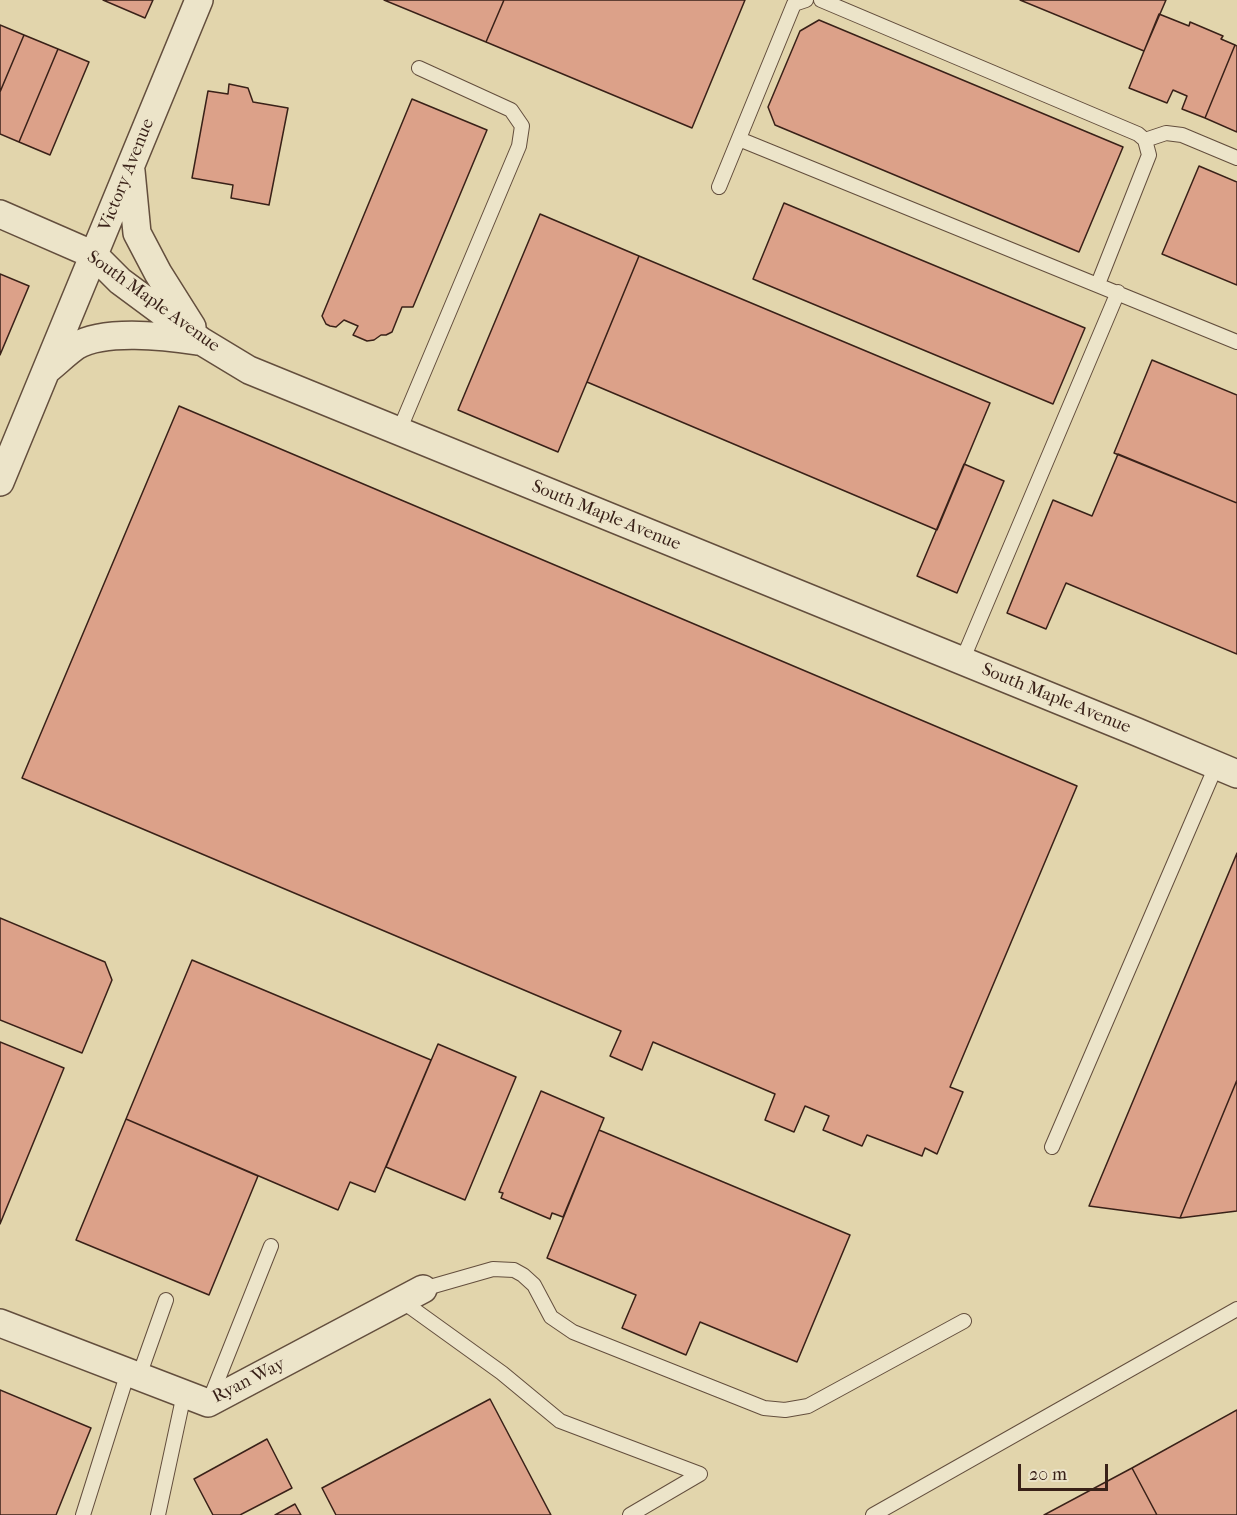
<!DOCTYPE html>
<html>
<head>
<meta charset="utf-8">
<style>
	body { margin:0 }
	#map { position:relative; width:1237px; height:1515px; overflow:hidden; background:#e2d5ac; font-family:"IM FELL French Canon",serif }
	canvas { display:block }
	.scale { position:absolute; left:1018px; top:1464px; width:90px; height:27px; box-sizing:border-box; border:3px solid #392118; border-top:0; padding-left:8px; font-size:18px; line-height:21px; white-space:nowrap; color:#392118; -webkit-text-stroke:4px #ece4c9; paint-order:stroke }
</style>
</head>
<body>
<div id="map">
<canvas width="1237" height="1515"></canvas>
<div class="scale">20 m</div>
</div>
<script>
const context = document.querySelector('canvas').getContext('2d');
context.lineJoin = 'round';
function fill(path, color) {
  context.fillStyle = color;
  context.fill(path, 'evenodd');
}
function strokePath(path, color, width, dash) {
  context.strokeStyle = color;
  context.lineWidth = width;
  context.lineCap = dash ? 'butt' : 'round';
  context.setLineDash(dash || []);
  context.stroke(path);
}
function write(font, color, halo, rows, align = 'center') {
  context.font = font + ' "IM FELL French Canon",serif';
  context.lineWidth = 4.5;
  context.setLineDash([]);
  context.textBaseline = 'middle';
  context.strokeStyle = halo;
  context.fillStyle = color;
  for (const [text, x, y, turn = 0] of rows) {
    context.save();
    context.translate(x, y);
    context.rotate((+turn || 0) * Math.PI / 180);
    context.textAlign = isNaN(turn) ? turn : align;
    if (halo) context.strokeText(text, 0, 0);
    context.fillText(text, 0, 0);
    context.restore();
  }
}
const building = new Path2D(`
	M103,0H153L145,18Z
	M384,0H504L486,42Z
	M504,0H745L692,128L486,42Z
	M1020,0H1166L1144,51Z
	M1159,14L1189,26L1190,22L1223,36L1221,39L1235,45L1205,118L1182,109L1187,96L1173,90L1167,103L1129,88Z
	M819,20L1123,147L1079,252L775,125L768,107L800,31Z
	M0,25L24,35L0,92Z
	M24,35L58,49L19,142L0,134V92Z
	M1235,45L1237,46V132L1205,118Z
	M58,49L89,62L50,155L19,142Z
	M229,84L248,88L253,102L288,108L269,205L231,198L233,185L192,178L208,91L228,94Z
	M412,99L487,130L413,307H402L392,332L386,335H381L374,340L367,341L353,335L358,326L344,320L336,327L330,326L326,324L322,316Z
	M1199,166L1237,182V285L1162,254Z
	M784,203L1085,328L1053,404L753,279Z
	M540,214L639,256L558,452L458,410Z
	M639,256L990,403L937,530L587,382Z
	M0,274L29,286L0,355Z
	M1152,360L1237,395V503L1114,453Z
	M179,406L1077,786L950,1087L963,1092L937,1154L925,1148L922,1156L867,1135L862,1146L823,1130L829,1116L805,1106L794,1132L765,1120L775,1094L653,1042L642,1070L610,1056L621,1031L22,778Z
	M1118,454L1237,503V654L1066,583L1046,629L1007,613L1053,500L1092,516Z
	M964,464L1004,481L957,593L917,576Z
	M1237,853V1080L1180,1218L1089,1206Z
	M0,918L105,962L112,980L82,1053L0,1020Z
	M192,960L431,1060L375,1192L350,1182L338,1210L126,1119Z
	M0,1042L64,1068L0,1224Z
	M438,1044L516,1077L465,1200L386,1167Z
	M1237,1080V1211L1180,1218Z
	M541,1091L604,1118L563,1217L552,1213L550,1219L501,1198L503,1193L499,1192Z
	M126,1119L258,1176L209,1295L76,1240Z
	M599,1130L850,1235L797,1362L700,1322L686,1355L622,1328L636,1295L547,1258Z
	M0,1390L91,1428L56,1515H0Z
	M490,1399L551,1515H336L322,1488Z
	M1237,1410V1515H1157L1132,1468Z
	M267,1439L292,1488L240,1515H213L194,1479Z
	M1132,1468L1157,1515H1044Z
	M295,1504L301,1515H275Z`);
fill(building, '#dca189');
strokePath(building, '#392118', 1.5);
const lane = new Path2D(`
	M821,0L1138,134L1145,140L1149,155L1098,284
	M739,139L1237,342
	M1145,140L1166,133L1182,135L1237,158
	M719,187L794,4L806,0
	M399,431L519,146L522,126L511,110L419,68
	M962,661L1118,292
	M1052,1147L1216,766
	M423,1289L493,1269L514,1270L523,1275L534,1285L551,1317L573,1332L764,1408L785,1410L808,1406L964,1321
	M402,1301L502,1373L560,1421L700,1474L630,1515
	M139,1376L166,1300
	M210,1399L271,1246
	M83,1515L128,1372
	M158,1515L184,1394
	M873,1515L1237,1309`);
const street = new Path2D(`
	M131,171L137,233L158,273L192,327
	M0,214L94,255L120,281L201,341L249,370L1137,732L1237,774
	M47,370C57,362 66,353 76,346C104,329 165,336 197,341
	M0,482L199,0
	M0,1323L208,1403L423,1289`);
strokePath(lane, '#634e3d', 16);
strokePath(street, '#634e3d', 30);
strokePath(lane, '#ece4c9', 14);
strokePath(street, '#ece4c9', 27);
write('18px', '#392118', '#ece4c9', [
	["Victory Avenue",127,175,-68],
	["South Maple Avenue",153,302,36],
	["South Maple Avenue",606,516,22],
	["South Maple Avenue",1056,699,22],
	["Ryan Way",249,1381,-27]
]);
</script>
</body>
</html>
